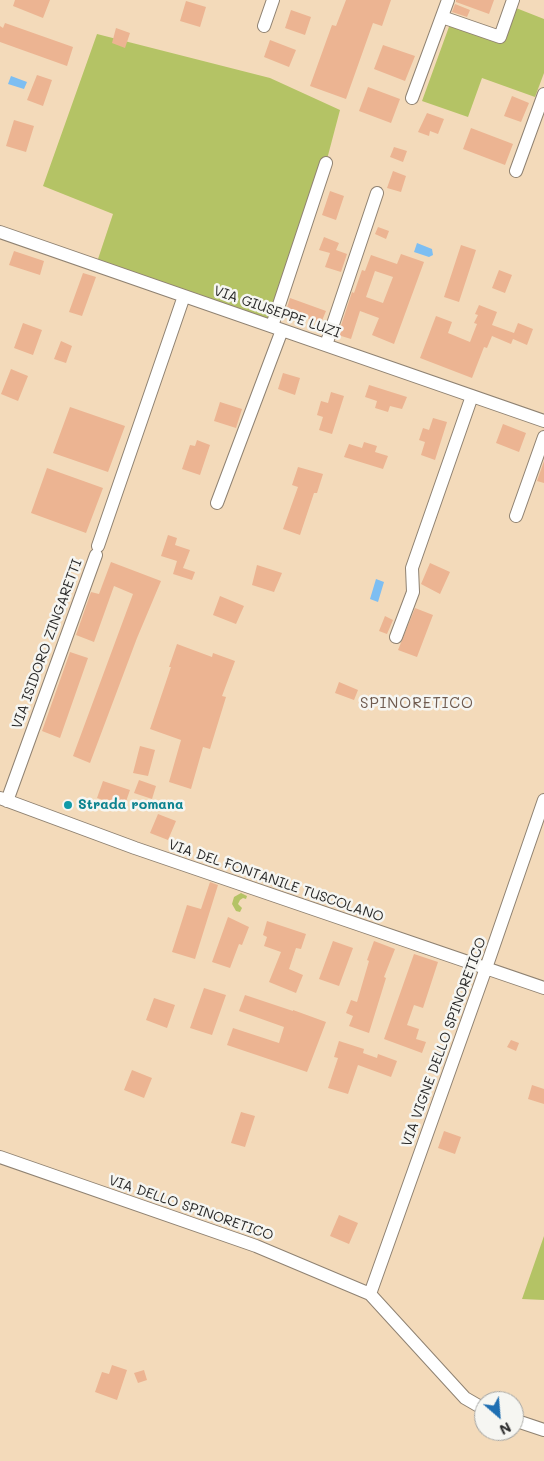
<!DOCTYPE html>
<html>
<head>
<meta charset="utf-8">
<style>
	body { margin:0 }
	#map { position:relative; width:544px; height:1461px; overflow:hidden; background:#f3daba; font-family:Mali,sans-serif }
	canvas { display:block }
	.north { position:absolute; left:474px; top:1391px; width:50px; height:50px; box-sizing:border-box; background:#f6f6f2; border:1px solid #a5a5a2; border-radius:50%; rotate:153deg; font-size:14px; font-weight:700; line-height:20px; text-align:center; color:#2b2b2b }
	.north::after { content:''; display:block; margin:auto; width:18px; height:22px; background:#1f6fb2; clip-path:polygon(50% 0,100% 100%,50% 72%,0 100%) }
</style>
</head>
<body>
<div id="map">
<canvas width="544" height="1461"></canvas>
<div class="north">N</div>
</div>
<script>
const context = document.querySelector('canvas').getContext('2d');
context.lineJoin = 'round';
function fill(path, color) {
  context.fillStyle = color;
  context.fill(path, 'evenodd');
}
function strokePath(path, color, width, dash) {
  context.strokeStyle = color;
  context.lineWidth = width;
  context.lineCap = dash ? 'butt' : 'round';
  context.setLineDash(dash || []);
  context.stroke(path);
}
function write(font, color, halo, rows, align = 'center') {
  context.font = font + ' Mali,sans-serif';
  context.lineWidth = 5;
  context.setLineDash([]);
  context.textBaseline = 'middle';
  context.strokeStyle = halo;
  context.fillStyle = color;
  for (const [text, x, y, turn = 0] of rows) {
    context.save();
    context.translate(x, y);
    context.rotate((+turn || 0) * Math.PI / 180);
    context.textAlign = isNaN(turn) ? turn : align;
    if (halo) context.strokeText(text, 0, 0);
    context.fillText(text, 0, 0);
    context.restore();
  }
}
fill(new Path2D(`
	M516,8L544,19V73L535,97L482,78L468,117L422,101L450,24L503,43Z
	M97,34L270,78L340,110L326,163L272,326L96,265L113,214L43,186Z
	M241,893L247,896L246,899L243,898L240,900L238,904L242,908L240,912L236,911L232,904L234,897Z
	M544,1236V1300L522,1299Z`), '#b4c365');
fill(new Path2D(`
	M11,76L27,82L24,89L8,84Z
	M417,243L432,249L433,255L429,257L414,252Z
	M376,579L384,582L378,602L370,599Z`), '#7dbef2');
fill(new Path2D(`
	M15,0H50L43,18L13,6Z
	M346,0H391L382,26L373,23L346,99L310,86L332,25L336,26Z
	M456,0H494L489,14L456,2Z
	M186,1L206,7L200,27L180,21Z
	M455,4L470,10L467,17L452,12Z
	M291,10L311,17L305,35L285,28Z
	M5,23L73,47L67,66L0,42V26L3,28Z
	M116,28L130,33L125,48L112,43Z
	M270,40L296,50L289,67L264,57Z
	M383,45L415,56L405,81L374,69Z
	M37,75L52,80L43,106L27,100Z
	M368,87L400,99L391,123L359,111Z
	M512,96L529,103L521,122L504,116Z
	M427,113L444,119L438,134L430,131L429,136L418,132Z
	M14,120L34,126L26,152L6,146Z
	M471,128L513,144L505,165L463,149Z
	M394,147L407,151L403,162L390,157Z
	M393,171L406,176L401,192L387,188Z
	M330,191L344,196L336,220L322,215Z
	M378,227L389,231L386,239L375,234Z
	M324,237L339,243L336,250L347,254L341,272L325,267L330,253L319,250Z
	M461,245L476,250L459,302L444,297Z
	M14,251L44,261L40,275L9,265Z
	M401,254L424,262L394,344L372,335L379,318L360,311L351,339L338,335L352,292L354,293L362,270L365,271L371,255L397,264ZM375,271L393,277L383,303L366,297Z
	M499,270L512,275L505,293L492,288Z
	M83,273L96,277L82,316L69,312Z
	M290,298L326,311L321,323L286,311Z
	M479,305L497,312L492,325L514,333L518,323L533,329L527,345L513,339L511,344L492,336L487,348L484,347L472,378L420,358L436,316L452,322L448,333L470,342L477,324L474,323L478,315L475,314Z
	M23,323L42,330L33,355L14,348Z
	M61,341L72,346L66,363L54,359Z
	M11,369L28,376L18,401L1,394Z
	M283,373L300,378L295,395L278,389Z
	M369,385L407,397L402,409L390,406L388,412L375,408L377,401L365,397Z
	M331,392L344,396L332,434L319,430L323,417L317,415L321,401L328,403Z
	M220,402L242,409L236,428L214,421Z
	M70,407L125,426L108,472L53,453Z
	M433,418L447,422L435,460L421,455L425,442L419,440L423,428L429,430Z
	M503,424L526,433L519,452L496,443Z
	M197,440L210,445L200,475L182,469L190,445L195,446Z
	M364,442L377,446L375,452L388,456L383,469L344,457L349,444L362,448Z
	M544,461V483L537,481Z
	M298,467L323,474L317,493H314L300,535L283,529L298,487L292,485Z
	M47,468L103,488L86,533L31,513Z
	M168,535L177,538L175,545L190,550L183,568L195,572L192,580L173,574L177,561L161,556Z
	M111,562L161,581L137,638L90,763L73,756L133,594L114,586L94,642L76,635L91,592L99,594Z
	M430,563L450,572L440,594L421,584Z
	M257,565L282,573L274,592L252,585Z
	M220,596L244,606L236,624L213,615Z
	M415,608L433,615L417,657L398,650Z
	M385,616L393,620L387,634L379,631Z
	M177,644L212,657L213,653L235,661L222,696L226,697L210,749L203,747L191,789L169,782L181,740L150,729L171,667H169Z
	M70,652L88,658L60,738L42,731Z
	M339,682L358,690L354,700L335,693Z
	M140,746L155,750L148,776L133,773Z
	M139,780L156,786L152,799L134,793Z
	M103,781L130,790L124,807L97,798Z
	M158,814L176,821L168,840L150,833Z
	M210,882L218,885L195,959L172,952L187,905L201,909Z
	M228,917L249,927L242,945L239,944L230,968L212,962Z
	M267,921L306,934L301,949L296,948L289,969L303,975L296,993L269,982L281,952L264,946L267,937L263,935Z
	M333,941L353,948L339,986L319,979Z
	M374,941L395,949L384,977L386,978L369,1033L349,1026L353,1016L346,1013L351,1000L357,1002L369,961L367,960Z
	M414,954L438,962L423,1008L414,1005L407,1025L419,1029L416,1039L426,1042L422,1053L384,1039Z
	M204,988L226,995L212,1035L190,1028Z
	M245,995L293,1011V1010L326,1022L307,1072L227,1045L233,1028L279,1043L284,1027L239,1011Z
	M154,998L175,1005L167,1028L146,1020Z
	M511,1040L519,1043L516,1051L507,1047Z
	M339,1041L364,1049L363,1053L377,1058L378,1054L397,1061L391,1077L358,1065L348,1094L328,1088L338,1058L334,1057Z
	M132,1070L152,1078L144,1098L124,1090Z
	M532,1085L544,1089V1104L528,1099Z
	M241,1112L255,1116L245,1147L231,1143Z
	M444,1131L461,1137L455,1154L438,1148Z
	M339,1215L358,1223L349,1244L330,1236Z
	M112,1365L127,1370L117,1400L95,1392L102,1372L109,1374Z
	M144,1370L147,1380L138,1383L134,1373Z`), '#ecb492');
const minor = new Path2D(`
	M442,17L500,37L513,0
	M264,26L273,0
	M412,98L448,0
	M516,171L544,94
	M0,232L544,421
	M272,326L326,163
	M326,345L377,193
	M217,503L282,330
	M516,516L544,437
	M98,546L184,296
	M396,637L413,592L412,568L472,396
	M0,798L135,848L544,988
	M7,801L96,555
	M0,1157L256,1246L370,1294L465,1398L484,1409
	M370,1294L486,968L544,800
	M514,1420L544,1430`);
strokePath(minor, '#8f8272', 14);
strokePath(minor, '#fff', 12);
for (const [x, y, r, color] of [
	[68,805,5,"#0f9aa8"]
]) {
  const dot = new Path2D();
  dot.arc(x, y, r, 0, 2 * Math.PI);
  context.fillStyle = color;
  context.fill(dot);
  strokePath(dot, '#f6f6f2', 2);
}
write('14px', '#2b2b2b', '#f6f6f2', [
	["VIA GIUSEPPE LUZI",277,312,19],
	["VIA ISIDORO ZINGARETTI",47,644,-70],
	["VIA DEL FONTANILE TUSCOLANO",276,881,19],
	["VIA VIGNE DELLO SPINORETICO",444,1042,-70],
	["VIA DELLO SPINORETICO",191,1208,19]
]);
write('bold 14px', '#0d838f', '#f6f6f2', [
	["Strada romana",78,805]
], 'left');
context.letterSpacing = '1px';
write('15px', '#6f5b4f', '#f6f6f2', [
	["SPINORETICO",417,703]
]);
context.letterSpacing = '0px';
</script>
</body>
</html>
